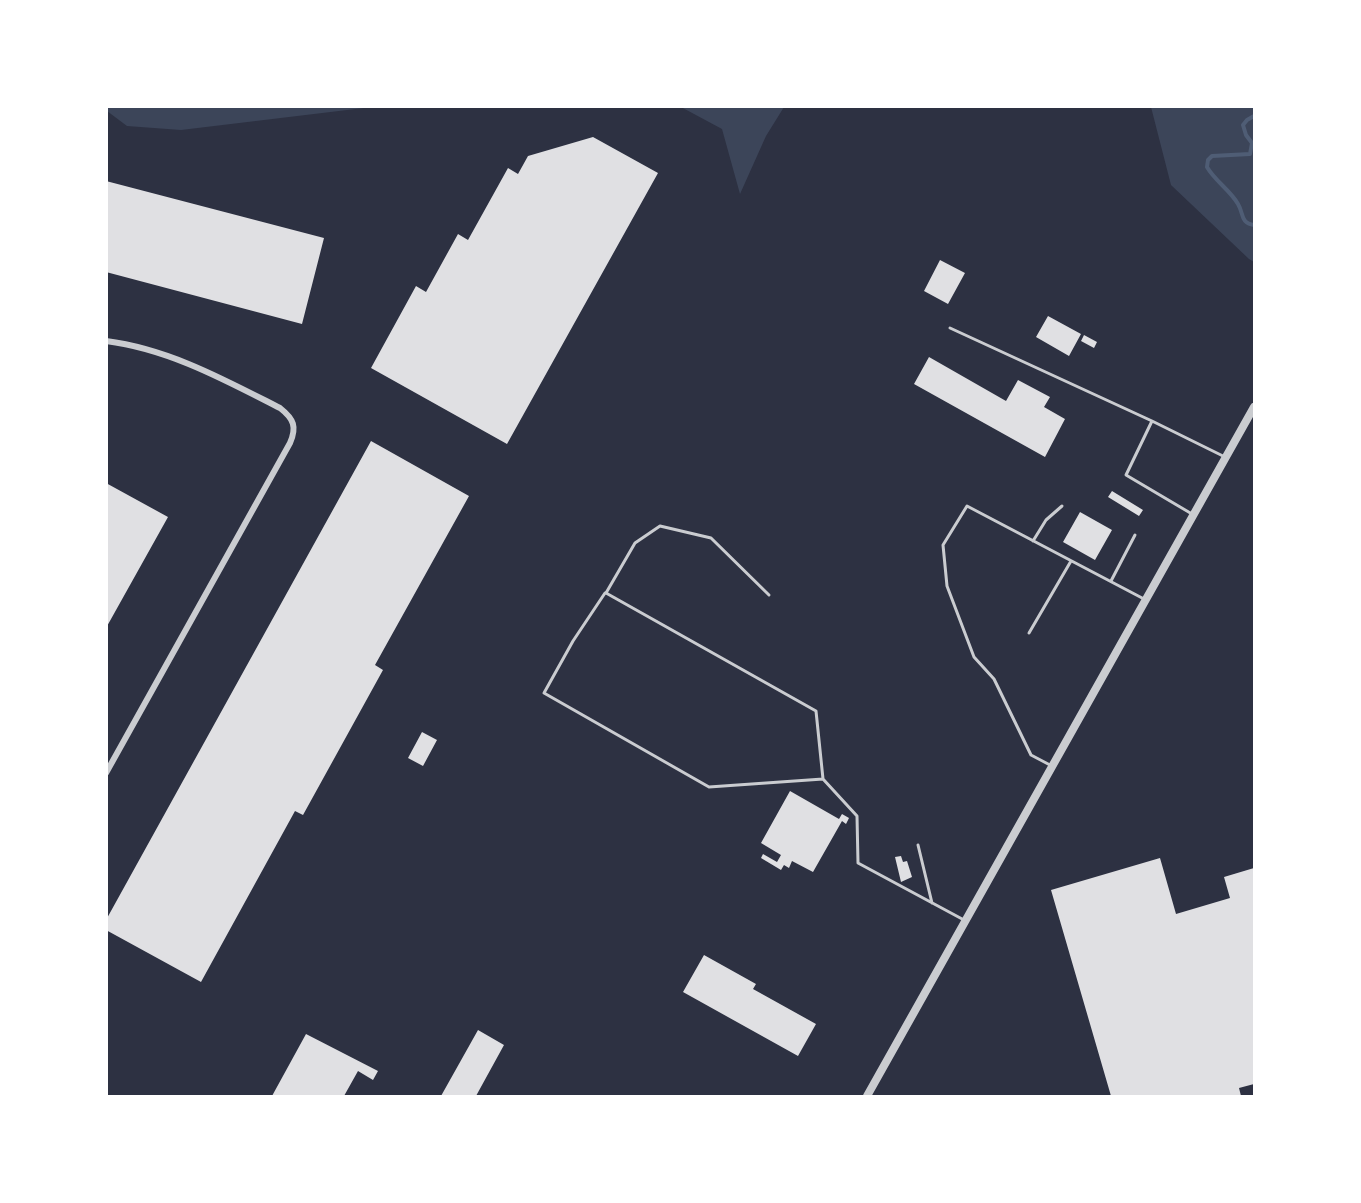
<!DOCTYPE html>
<html>
<head>
<meta charset="utf-8">
<style>
	body { margin:0 }
	#map { position:relative; width:1361px; height:1203px; overflow:hidden; background:#2d3142; font-family:Ubuntu,sans-serif }
	canvas { display:block }
	.frame { position:absolute; inset:0; border:108px solid #fff; pointer-events:none }
</style>
</head>
<body>
<div id="map">
<canvas width="1361" height="1203"></canvas>
<div class="frame"></div>
</div>
<script>
const context = document.querySelector('canvas').getContext('2d');
context.lineJoin = 'round';
function fill(path, color) {
  context.fillStyle = color;
  context.fill(path, 'evenodd');
}
function strokePath(path, color, width, dash) {
  context.strokeStyle = color;
  context.lineWidth = width;
  context.lineCap = dash ? 'butt' : 'round';
  context.setLineDash(dash || []);
  context.stroke(path);
}
fill(new Path2D(`
	M107,106H372V107L181,130L127,126L107,111Z
	M681,107H784L766,136L740,194L722,129Z
	M1151,107H1254V262L1249,259L1171,185Z`), '#3c4559');
strokePath(new Path2D(`
	M1254,116L1247,120L1243,125L1246,135L1252,143L1250,154L1212,156L1208,160L1207,167C1215,181 1230,190 1238,204C1244,214 1240,223 1254,225`), '#4f5d75', 4);
fill(new Path2D(`
	M593,137L658,173L507,444L371,368L416,286L426,292L458,234L468,240L508,168L518,174L528,156Z
	M106,181L324,238L302,324L106,272Z
	M940,260L965,273L948,304L924,291Z
	M1048,316L1081,334L1069,356L1036,337Z
	M1084,335L1097,342L1094,348L1081,341Z
	M929,357L1006,401L1018,380L1050,397L1044,407L1065,419L1045,457L914,384Z
	M371,441L469,496L375,665L383,670L303,815L295,811L201,982L106,930V920Z
	M106,483L168,517L106,628Z
	M1112,491L1143,510L1139,516L1108,497Z
	M1080,512L1112,530L1095,560L1063,542Z
	M422,732L437,740L423,766L408,758Z
	M790,791L839,819L842,814L849,818L846,824L842,821L813,872L792,861L789,868L784,865L781,870L761,858L763,854L777,862L781,855L761,843Z
	M901,856L903,862L907,861L912,877L901,882L895,857Z
	M1160,858L1176,914L1230,898L1224,877L1254,868V1084L1239,1088L1241,1096H1111L1051,890Z
	M704,955L756,984L753,989L816,1024L798,1056L683,992Z
	M478,1030L504,1045L476,1096H441Z
	M306,1034L378,1071L373,1080L358,1071L344,1096H272Z`), '#e0e0e3');
strokePath(new Path2D(`
	M950,328L1152,421L1225,457
	M1152,421L1126,475L1192,514
	M1033,541L1046,520L1062,506
	M1111,581L1135,535
	M605,593L573,641L544,693L709,787L823,779
	M769,595L711,538L660,526L635,543L606,593L816,711L823,779L857,816L858,863L964,920
	M1029,633L1071,561
	M1050,765L1031,755L994,679L974,657L947,586L943,545L967,506L1144,599
	M918,845L932,903`), '#caccd0', 3);
strokePath(new Path2D(`
	M106,341C169,349 225,380 280,408C294,419 297,427 290,443L106,773`), '#caccd0', 6);
strokePath(new Path2D(`
	M867,1096L1254,407`), '#caccd0', 8);
</script>
</body>
</html>
